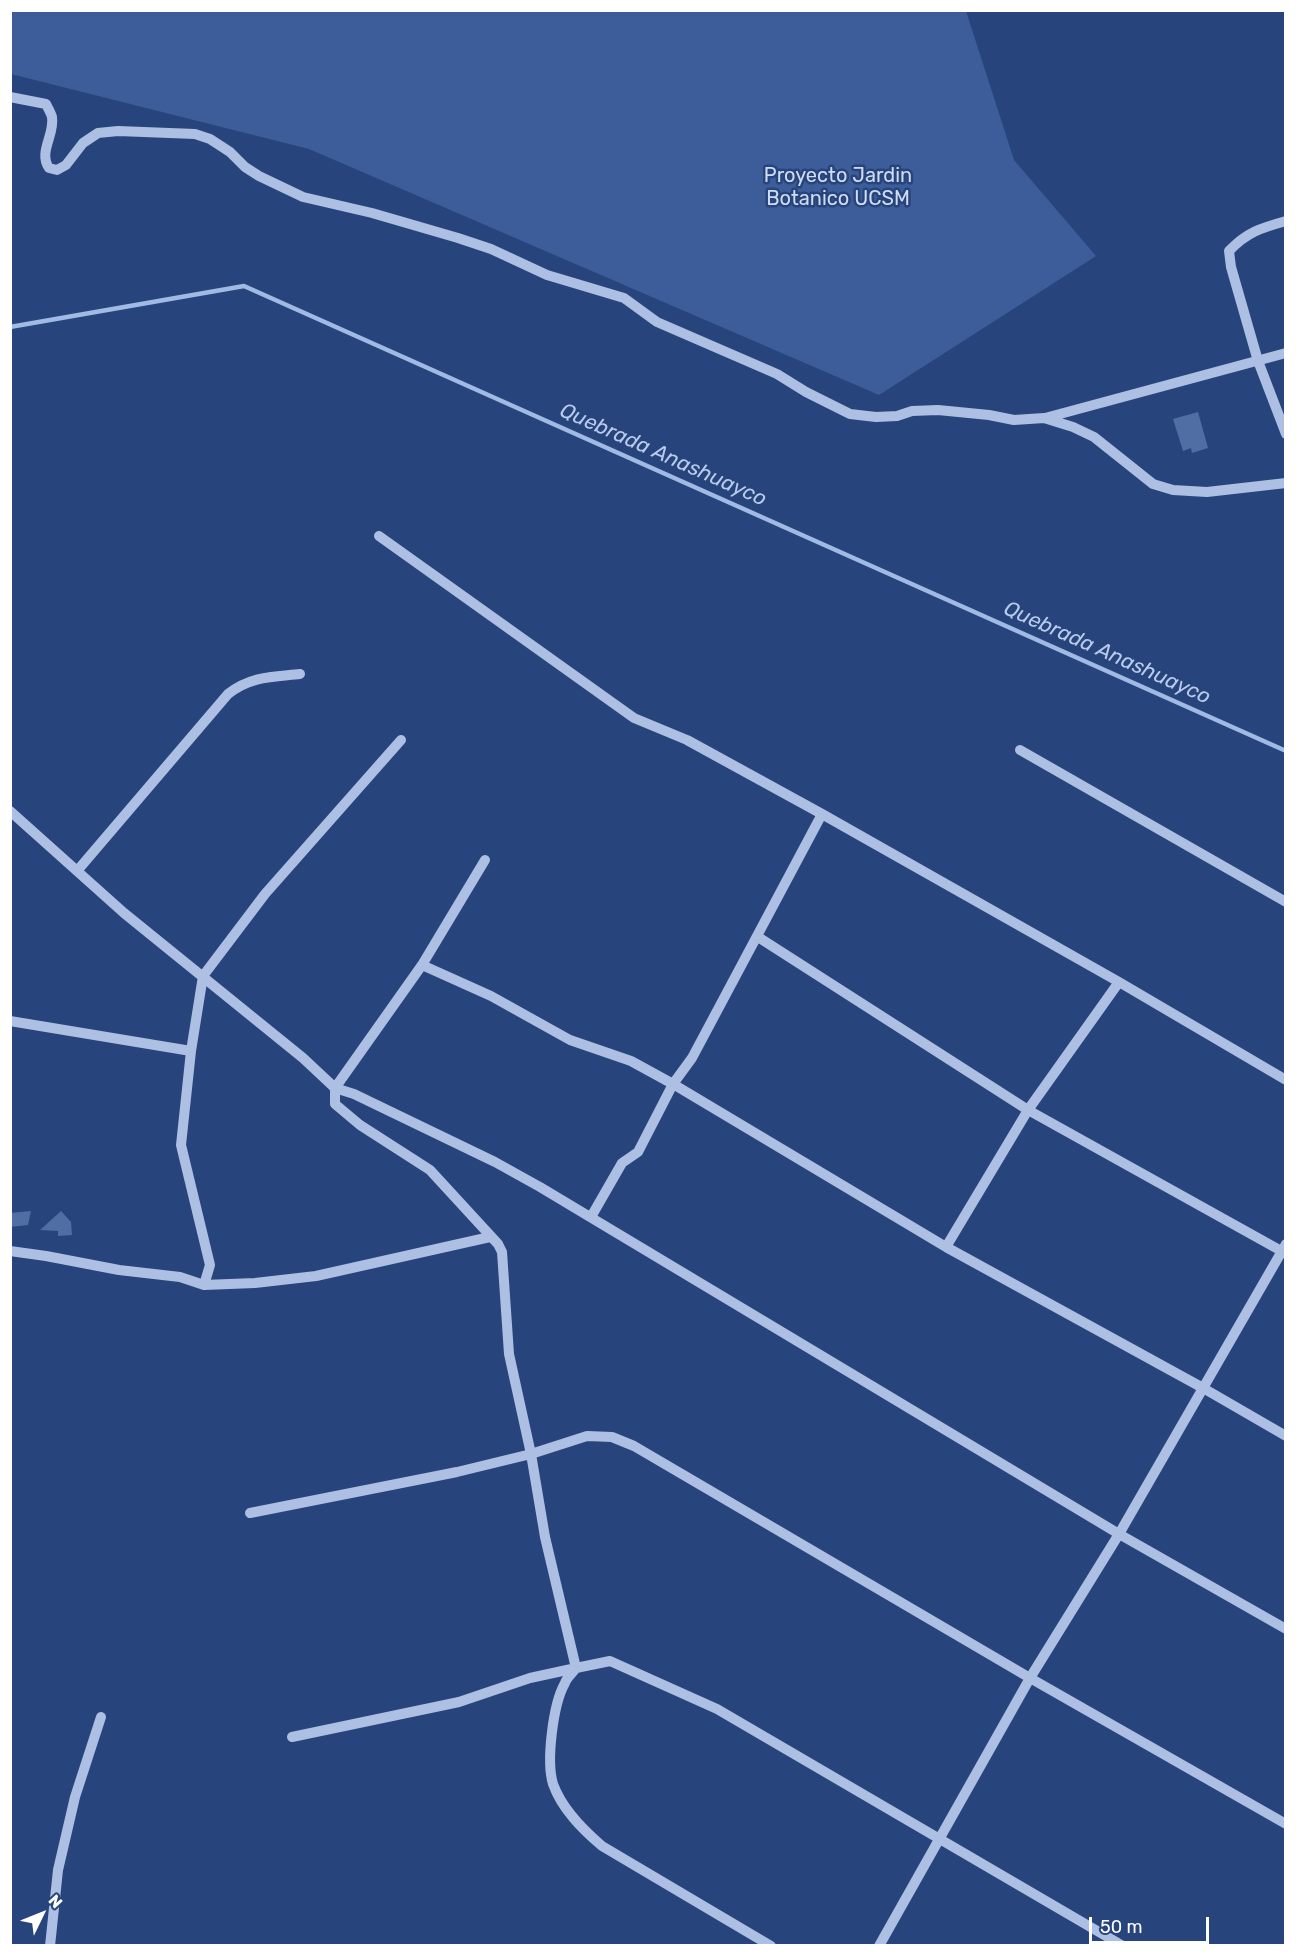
<!DOCTYPE html>
<html>
<head>
<meta charset="utf-8">
<style>
	body { margin:0 }
	#map { position:relative; width:1296px; height:1956px; overflow:hidden; background:#28447c; font-family:Rubik,sans-serif }
	canvas { display:block }
	.frame { position:absolute; inset:0; border:12px solid #fff; pointer-events:none }
	.north { position:absolute; left:12px; top:1884px; width:60px; height:60px; -webkit-text-stroke:4px #28447c; paint-order:stroke; rotate:47deg; font-size:16px; font-weight:700; line-height:24px; text-align:center; color:#fff }
	.north::after { content:''; display:block; margin:auto; width:21px; height:27px; background:#fff; clip-path:polygon(50% 0,100% 100%,50% 72%,0 100%) }
	.scale { position:absolute; left:1089px; top:1917px; width:120px; height:27px; box-sizing:border-box; border:3px solid #fff; border-top:0; padding-left:8px; font-size:18px; line-height:21px; white-space:nowrap; color:#fff; -webkit-text-stroke:4px #28447c; paint-order:stroke }
</style>
</head>
<body>
<div id="map">
<canvas width="1296" height="1956"></canvas>
<div class="frame"></div>
<div class="north">N</div>
<div class="scale">50 m</div>
</div>
<script>
const context = document.querySelector('canvas').getContext('2d');
context.lineJoin = 'round';
function fill(path, color) {
  context.fillStyle = color;
  context.fill(path, 'evenodd');
}
function strokePath(path, color, width, dash) {
  context.strokeStyle = color;
  context.lineWidth = width;
  context.lineCap = dash ? 'butt' : 'round';
  context.setLineDash(dash || []);
  context.stroke(path);
}
function write(font, color, halo, rows, align = 'center') {
  context.font = font + ' Rubik,sans-serif';
  context.lineWidth = 5;
  context.setLineDash([]);
  context.textBaseline = 'middle';
  context.strokeStyle = halo;
  context.fillStyle = color;
  for (const [text, x, y, turn = 0] of rows) {
    context.save();
    context.translate(x, y);
    context.rotate((+turn || 0) * Math.PI / 180);
    context.textAlign = isNaN(turn) ? turn : align;
    if (halo) context.strokeText(text, 0, 0);
    context.fillText(text, 0, 0);
    context.restore();
  }
}
fill(new Path2D(`
	M10,11H966L1014,160L1096,256L879,395L309,149L11,74Z`), '#3c5d99');
strokePath(new Path2D(`
	M10,327L244,286L1286,751`), '#a1bae4', 4.5);
fill(new Path2D(`
	M1198,412L1208,448L1192,453L1191,448L1183,451L1173,419Z
	M31,1211L28,1225L10,1227V1213Z
	M61,1211L71,1222L72,1235L58,1236V1231L40,1230Z`), '#506ea4');
strokePath(new Path2D(`
	M10,97L46,104C48,108 51,113 52,117C55,135 38,152 49,168L57,170L66,165L83,143L98,133L118,131L195,134L210,139L230,152L245,167L259,176L303,197L372,213L458,238L491,249L547,275L624,298L657,322L777,374L806,392L850,414L876,417L897,416L912,411L938,410L989,415L1014,420L1044,418L1073,427L1094,437L1153,484L1173,490L1207,492L1286,483
	M1286,221C1261,228 1247,232 1229,251L1231,267L1258,361L1286,434
	M1045,418L1286,353
	M379,536L634,718L687,740L822,814L1119,982L1286,1080
	M1020,750L1286,902
	M10,811L124,913L303,1058L335,1088L354,1094L495,1162L540,1187L1119,1534L1286,1629
	M485,860L422,965L335,1088V1104L360,1125L430,1170L498,1244L502,1252L509,1354L531,1454L545,1537L576,1668L610,1661L717,1709L1123,1946
	M77,871L228,694C251,676 273,677 300,674
	M758,937L1028,1110L1285,1253
	M422,965L491,996L570,1040L631,1061L673,1084L946,1247L1203,1388L1286,1436
	M10,1021L191,1051
	M591,1217L622,1163L638,1152L673,1084L692,1058L822,814
	M946,1247L1028,1110L1119,982
	M10,1251L46,1256L119,1270L180,1277L204,1285L255,1283L316,1276L490,1237
	M204,1285L210,1265L181,1145L191,1051L203,976L265,894L401,740
	M250,1513L457,1472L531,1454L587,1436L612,1437L634,1446L1030,1678L1286,1824
	M576,1668C573,1673 567,1677 565,1683C553,1704 546,1761 553,1784C562,1809 582,1829 602,1846L771,1946
	M292,1737L459,1702L530,1678L576,1668
	M50,1946L58,1870L75,1797L101,1717
	M879,1946L1030,1678L1119,1534L1286,1244`), '#adc0e4', 10);
write('20px', '#cfdcf3', '#28447c', [
	["Proyecto Jardin",838,176],
	["Botanico UCSM",838,199]
]);
write('italic 21px', '#b8cbec', '#28447c', [
	["Quebrada Anashuayco",663,455,24],
	["Quebrada Anashuayco",1107,653,24]
]);
</script>
</body>
</html>
